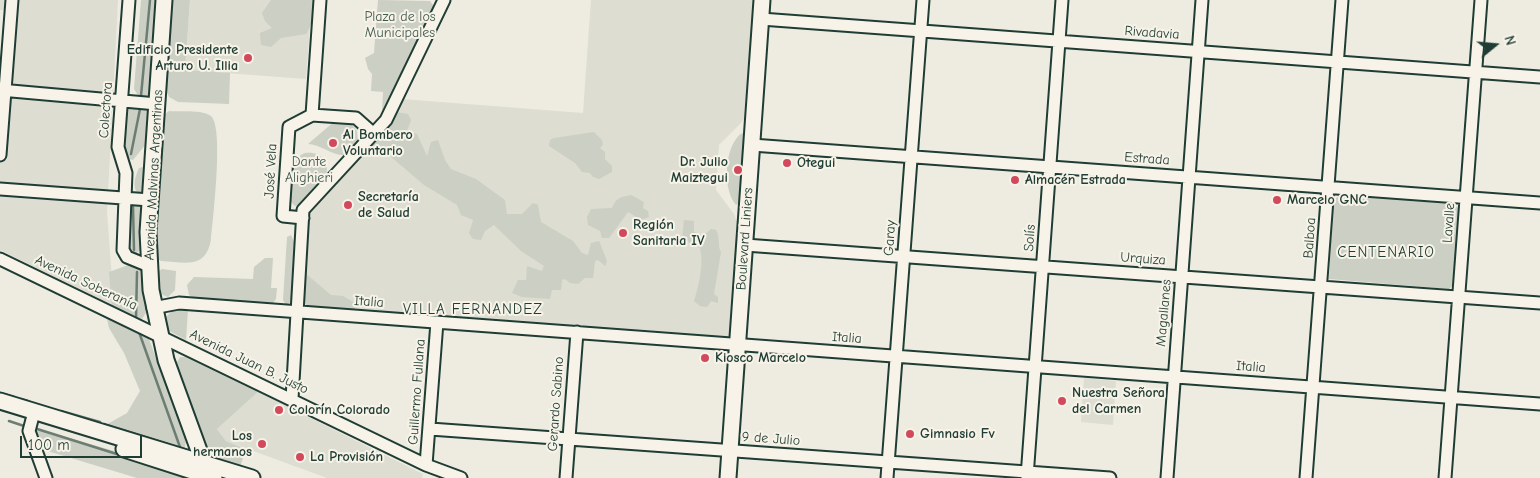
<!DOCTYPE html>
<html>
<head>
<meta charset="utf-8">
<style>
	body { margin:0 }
	#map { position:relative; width:1540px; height:478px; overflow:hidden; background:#eeece1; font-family:"Comic Neue",sans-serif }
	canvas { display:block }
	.north { position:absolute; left:1470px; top:20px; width:50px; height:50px; -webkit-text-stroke:4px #f7f3e8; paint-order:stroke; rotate:73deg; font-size:14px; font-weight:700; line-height:20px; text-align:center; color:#1f3d34 }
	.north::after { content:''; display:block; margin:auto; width:18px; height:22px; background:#1f3d34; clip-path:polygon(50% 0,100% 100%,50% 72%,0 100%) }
	.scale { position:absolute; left:20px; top:436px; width:122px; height:22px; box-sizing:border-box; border:2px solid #1f3d34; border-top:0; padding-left:6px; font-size:15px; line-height:18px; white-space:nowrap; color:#1f3d34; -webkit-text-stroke:4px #f7f3e8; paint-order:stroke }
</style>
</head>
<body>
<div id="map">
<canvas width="1540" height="478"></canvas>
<div class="north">N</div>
<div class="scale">100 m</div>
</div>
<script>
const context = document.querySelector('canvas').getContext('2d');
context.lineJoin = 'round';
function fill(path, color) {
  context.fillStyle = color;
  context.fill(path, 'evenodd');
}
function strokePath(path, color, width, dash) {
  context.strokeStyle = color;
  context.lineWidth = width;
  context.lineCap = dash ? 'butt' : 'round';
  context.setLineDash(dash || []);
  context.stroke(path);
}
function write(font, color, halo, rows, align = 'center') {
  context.font = font + ' "Comic Neue",sans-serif';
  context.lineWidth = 4;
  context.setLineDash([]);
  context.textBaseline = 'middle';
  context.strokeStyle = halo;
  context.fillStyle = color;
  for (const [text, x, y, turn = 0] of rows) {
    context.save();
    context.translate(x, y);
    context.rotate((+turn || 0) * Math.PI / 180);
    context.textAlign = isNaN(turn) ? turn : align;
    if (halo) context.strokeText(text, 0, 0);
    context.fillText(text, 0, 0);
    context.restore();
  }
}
fill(new Path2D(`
	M0,0H118L107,212L114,306L0,250V108L7,10H0Z
	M190,0H312L306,79L185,70Z
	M591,0H756L747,114L741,123L719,145L716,190L734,214L739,227L730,336L725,338L306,305L304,299L310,209L402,99L583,113Z
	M1084,378L1116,381L1113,425L1081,422Z
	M258,392L423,474L422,478H327L226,441L217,429Z`), '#ddddd2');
fill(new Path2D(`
	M141,0H157L150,95L145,98L139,97L134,89Z
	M172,0H190L185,70L230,73L229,104L178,102L169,97L167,92L166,76Z
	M271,0H314L317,4C312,15 313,24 306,34L281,38L271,47L261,45L260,33L272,28L265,21L262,13Z
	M378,0L430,1L435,8L385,112H382L383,92L371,91L372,74L368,69L365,58L374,53Z
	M128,105L143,106L149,113L146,144L133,160L127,158C123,143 118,117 128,105Z
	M169,111C180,112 202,109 211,116C224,127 213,219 211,239C206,270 185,262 161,261L156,258L164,115Z
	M396,112L408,114L411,120L407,131L417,134L427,156L431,142L438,140L445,160L451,169L476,179L505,200L507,214H522L533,203L538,205L541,222L573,241L582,253L588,255L591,243L599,241L607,261L605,266L598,260L595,261L593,278H585L578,284L570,283L565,279L562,280L561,290H552L550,299L522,297L512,293L518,280H526L527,266L542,271L544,266L521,251L494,225L485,231L481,240L473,239L469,233L473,220L461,215L457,205L424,185L390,156L373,153L368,147L385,124L391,125L390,119L393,113Z
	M336,120L350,122L357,131L358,141C348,171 325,144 308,144Z
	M594,132L602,140L603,145L600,148L605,152V159L612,166V172L599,179L593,177L590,173L582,172L575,163L549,146L550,140L554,138Z
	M742,133L746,137L740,203L736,205C722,190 724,145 742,133Z
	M305,153C321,151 330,162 326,177L300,206H295L290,201C291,185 286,160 305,153Z
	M143,167C146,174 145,189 140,195C131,189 135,177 139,168Z
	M631,195L644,202L643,208L648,211L649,217L641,220L628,212L609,238H602L600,231L588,225L587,217L591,209L612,208C616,198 620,197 631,195Z
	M1341,195L1453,203L1459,209L1454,284L1449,289L1329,279L1333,200Z
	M135,203L139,205L142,212L141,249L136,254L130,251L128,245L129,207Z
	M684,220L694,221V232L704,235L711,229L716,230C721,238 717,246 721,252L714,294L718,297V303L711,301L707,307L700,306L694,301C699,285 704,264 700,248L682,239Z
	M291,235L295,244L291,302L286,305L283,300L287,237Z
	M265,258H273L271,288H277L276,299L273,303L195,299L189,295L187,285L194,277L253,279L254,267Z
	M131,264L141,271L147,311L142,319L137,320L112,307L109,272Z
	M162,269L176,271L175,290L168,297L158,293L155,274Z
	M305,273L331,295L343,296L355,303V310L306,305L304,299Z
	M174,309L188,310L186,340L167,330L165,318Z
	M106,314L144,332L149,339L186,441L184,451L104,426L127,413L140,391L124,353L109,328Z
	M180,357H185L258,392L217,429L226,441L246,449L240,467L218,460L207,448L176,364Z
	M38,429L177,469L196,478H137L41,449L36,435Z`), '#cccfc4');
strokePath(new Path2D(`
	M141,96L150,0
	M131,154L140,109
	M133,207L134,250
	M136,318L137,272
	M139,332L181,450
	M0,393L14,397
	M21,399L28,401
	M61,411L100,422
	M9,421L24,426
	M104,424L177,447
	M34,428L123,456
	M181,474L186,478`), '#6c7e74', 2.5);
const minor = new Path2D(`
	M129,0L118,147L126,173L123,250L127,257L149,266
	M761,19L1540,77
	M0,90L157,104
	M312,115L320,0
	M312,115L356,118L374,134
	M752,145L1540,203
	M0,155L12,0
	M0,189L150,200
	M303,218L283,216L289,127L312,115
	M745,245L1540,303
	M0,259L426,465L461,478
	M153,308L179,303L1540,404
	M292,399L303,210L386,120L444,0
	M34,412L29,431L46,478
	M430,429L1110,478
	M426,465L437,322
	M1027,477L1062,0
	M566,478L577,332
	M887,478L923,0
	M1167,478L1202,0
	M1306,478L1342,0
	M1445,478L1481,0`);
const major = new Path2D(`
	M164,0L148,232L151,290L166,360L209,478
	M0,401L252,478
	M124,449L214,478
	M728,478L762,0`);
strokePath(minor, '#1f3d34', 15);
strokePath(major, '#1f3d34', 19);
strokePath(minor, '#f7f3e8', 11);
strokePath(major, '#f7f3e8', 15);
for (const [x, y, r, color] of [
	[248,58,5,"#d1495b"],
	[333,143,5,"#d1495b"],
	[787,163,5,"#d1495b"],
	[738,170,5,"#d1495b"],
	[1015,180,5,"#d1495b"],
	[1277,200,5,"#d1495b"],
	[348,205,5,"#d1495b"],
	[623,233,5,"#d1495b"],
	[705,358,5,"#d1495b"],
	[1062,401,5,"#d1495b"],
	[279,410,5,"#d1495b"],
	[910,434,5,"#d1495b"],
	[262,444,5,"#d1495b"],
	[300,457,5,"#d1495b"]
]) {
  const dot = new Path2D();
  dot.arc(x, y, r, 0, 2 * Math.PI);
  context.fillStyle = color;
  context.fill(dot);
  strokePath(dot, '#f7f3e8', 2);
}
write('14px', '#425a51', '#f7f3e8', [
	["Plaza de los",400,17],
	["Municipales",400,33],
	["Dante",309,162],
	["Alighieri",309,178]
]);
write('14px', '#1f3d34', '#f7f3e8', [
	["Rivadavia",1152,33,4],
	["Colectora",106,110,-86],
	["Estrada",1147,159,4],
	["José Vela",271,171,-87],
	["Avenida Malvinas Argentinas",154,175,-87],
	["Lavalle",1449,223,-86],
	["Garay",890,238,-86],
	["Solís",1030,238,-86],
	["Balboa",1310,238,-86],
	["Boulevard Liniers",745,239,-86],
	["Urquiza",1143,259,4],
	["Avenida Soberanía",86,283,25],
	["Italia",369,302,4],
	["Magallanes",1164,313,-85],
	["Italia",847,338,4],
	["Avenida Juan B. Justo",249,362,26],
	["Italia",1251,367,4],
	["Guillermo Fullana",417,392,-86],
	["Gerardo Sabino",556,404,-86],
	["9 de Julio",771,439,4]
]);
write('bold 14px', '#1f3d34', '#f7f3e8', [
	["Edificio Presidente",238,50,"right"],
	["Arturo U. Illia",238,66,"right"],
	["Al Bombero",343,135],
	["Voluntario",343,151],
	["Dr. Julio",728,162,"right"],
	["Maiztegui",728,178,"right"],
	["Otegui",797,163],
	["Almacén Estrada",1025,180],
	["Secretaría",358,197],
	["de Salud",358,213],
	["Marcelo GNC",1287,200],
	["Región",633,225],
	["Sanitaria IV",633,241],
	["Kiosco Marcelo",715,358],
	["Nuestra Señora",1072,393],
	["del Carmen",1072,409],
	["Colorín Colorado",289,410],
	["Gimnasio Fv",920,434],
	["Los",252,436,"right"],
	["hermanos",252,452,"right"],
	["La Provisión",310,457]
], 'left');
context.letterSpacing = '1px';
write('15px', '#1f3d34', '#f7f3e8', [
	["CENTENARIO",1386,253],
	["VILLA FERNANDEZ",473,310]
]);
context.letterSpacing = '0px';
</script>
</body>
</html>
